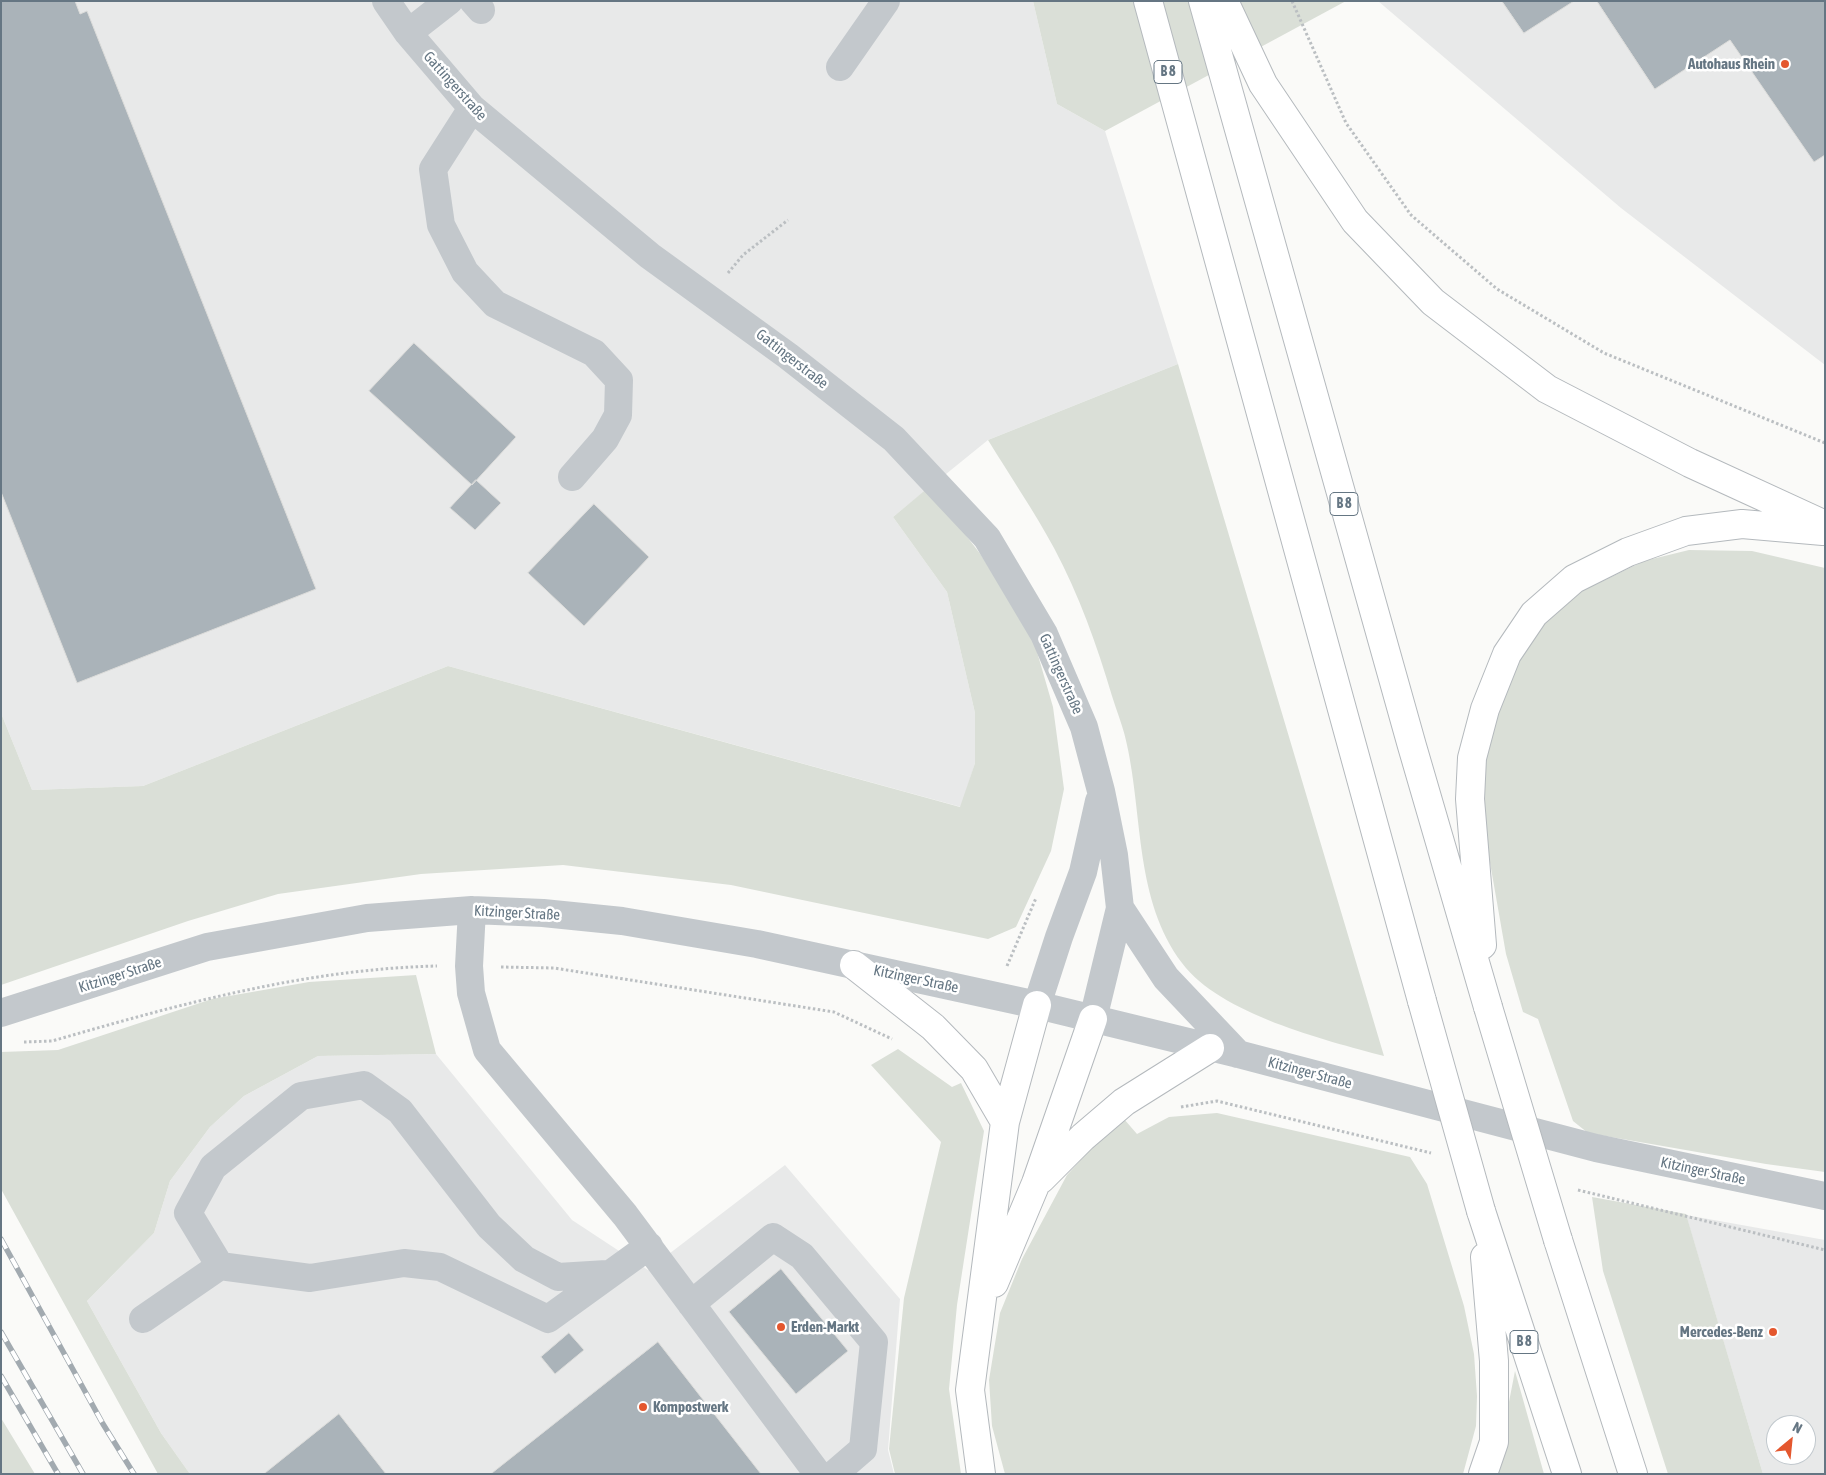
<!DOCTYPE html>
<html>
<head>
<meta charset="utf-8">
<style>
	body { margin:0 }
	#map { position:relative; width:1826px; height:1475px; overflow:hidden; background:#fafaf8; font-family:"Asap Condensed",sans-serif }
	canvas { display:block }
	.frame { position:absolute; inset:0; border:2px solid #657683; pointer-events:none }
	.north { position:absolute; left:1766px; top:1415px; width:50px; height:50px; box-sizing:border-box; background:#fff; border:1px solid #c1c8cd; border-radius:50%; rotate:28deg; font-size:14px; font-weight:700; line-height:20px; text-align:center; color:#657683 }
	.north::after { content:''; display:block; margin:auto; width:18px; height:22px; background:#e4572e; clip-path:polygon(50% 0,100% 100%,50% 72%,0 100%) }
</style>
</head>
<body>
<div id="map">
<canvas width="1826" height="1475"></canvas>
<div class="frame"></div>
<div class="north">N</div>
</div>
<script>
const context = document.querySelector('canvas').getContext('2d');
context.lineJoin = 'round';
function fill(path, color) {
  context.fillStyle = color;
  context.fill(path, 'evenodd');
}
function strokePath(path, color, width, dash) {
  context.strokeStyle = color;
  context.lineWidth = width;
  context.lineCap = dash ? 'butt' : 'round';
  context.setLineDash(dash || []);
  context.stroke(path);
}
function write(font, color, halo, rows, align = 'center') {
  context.font = font + ' "Asap Condensed",sans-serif';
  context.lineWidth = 5;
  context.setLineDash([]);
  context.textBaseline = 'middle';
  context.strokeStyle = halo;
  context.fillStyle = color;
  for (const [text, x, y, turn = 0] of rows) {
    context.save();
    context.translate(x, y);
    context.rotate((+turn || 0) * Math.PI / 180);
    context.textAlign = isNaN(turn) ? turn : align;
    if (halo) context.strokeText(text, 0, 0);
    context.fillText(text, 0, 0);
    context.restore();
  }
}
fill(new Path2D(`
	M1,1H1033L1057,104L1105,131L1178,364L988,440L893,517L947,592L975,713V763L961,807L448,666L143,786L32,790L1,713Z
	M1378,1H1825V365L1621,208Z
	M436,1054L572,1220L648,1270L785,1165L900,1299L888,1450L894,1474H190L161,1433L87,1301L154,1233L170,1181L210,1127L244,1096L318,1056Z
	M1686,1215L1825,1240V1474H1763ZM1776,1425H1806V1455H1776Z`), '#e8e9e9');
fill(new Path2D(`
	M1033,1H1346L1105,131L1057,104Z
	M1178,364L1384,1056C1324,1040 1220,1014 1182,963C1135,900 1143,818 1127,745C1124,729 1117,712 1112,696C1097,645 1079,595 1054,548C1034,511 1010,476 988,440Z
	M929,487L981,555L1033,638L1053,707L1064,789L1051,851L1016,927L988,939L731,885L563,865L421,874L278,894L188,921L1,985V713L32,790L143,786L448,666L960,807L975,763V713L947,592L893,517Z
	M1689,550L1752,551L1825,568V1172L1766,1164L1588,1133L1573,1121L1538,1019L1523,1012L1506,954L1482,817V759L1500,689L1530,637L1578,593L1644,561Z
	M416,975L436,1054L318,1056L244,1096L210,1127L170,1181L154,1233L87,1301L161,1433L190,1474H158L1,1189V1052L58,1050L212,999L309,982Z
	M898,1049L952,1087L961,1083L984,1131L957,1305L949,1389L961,1474H895L889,1449L904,1298L941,1142L871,1065Z
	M1217,1113L1410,1157L1427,1184L1464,1306L1474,1354L1477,1396L1476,1426L1463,1474H1005L992,1426L989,1380L1000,1313L1022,1259L1067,1175L1103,1136L1124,1119L1137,1134L1169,1117Z
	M1592,1197L1686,1214L1763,1474H1668L1603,1271Z
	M1515,1371L1544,1474H1490L1501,1443Z
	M1,1418L35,1474H1Z`), '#dadfd7');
const building = new Path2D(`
	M1,1H75L80,14L87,11L316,589L77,683L1,492Z
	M1502,1H1574L1524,33Z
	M1597,1H1825V155L1814,162L1730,40L1655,89Z
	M414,343L516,437L472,485L369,391Z
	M476,480L501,503L475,530L450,508Z
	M594,504L649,557L584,626L528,573Z
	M781,1269L848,1351L796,1394L729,1312Z
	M569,1333L584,1350L555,1374L541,1357Z
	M658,1342L761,1474H491Z
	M339,1414L386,1474H264Z`);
fill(building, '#aab3b9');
strokePath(building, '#dcdcda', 1);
const highway = new Path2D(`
	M1148,1L1422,1001
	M1203,1L1412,746L1488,1007
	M1224,1L1263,84L1355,221L1433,302L1547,389L1690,463L1825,525
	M1482,945L1470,799L1472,758L1485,709L1507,654L1534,614L1574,579L1628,552L1686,531L1742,524L1823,531
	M854,965L933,1027L974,1069L1005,1122
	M1041,1179L1083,1137L1124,1102L1210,1048
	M1481,1211L1567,1474
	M1558,1240L1633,1474
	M994,1283L1036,1183L1093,1019
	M981,1474L970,1390L1005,1122L1037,1005
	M1483,1474L1494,1442V1361L1485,1257`);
strokePath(highway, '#b4b9bd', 30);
strokePath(new Path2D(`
	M1292,1L1346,123L1411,215L1497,289L1604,353L1825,443
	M728,273L743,255L788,220
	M1007,966L1036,898
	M501,967L554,968L834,1012L892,1039
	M24,1042L52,1041C177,1005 305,969 437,966
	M1181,1107L1217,1101L1431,1153
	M1578,1190L1825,1250`), '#bbbfc2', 3, [2.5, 2.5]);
strokePath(new Path2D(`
	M386,1L408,33L472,108L650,256L788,356L894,439L987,538L1044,634L1084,727L1101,791L1114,855L1120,908L1093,1019
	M473,1L481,10
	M408,33L449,1
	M840,67L886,1
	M472,108L433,169L441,225L465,272L495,304L594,353L619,380L618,415L605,439L572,477
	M1120,908L1166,978L1238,1054
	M472,910L469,966L471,993L487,1050L625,1215L818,1474
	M1037,1005L1059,937L1083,872L1099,801
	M1,1013L207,947L367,918L472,910L543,913L622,921L757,944L1037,1005L1238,1054L1596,1148L1825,1196
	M220,1266L188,1213L213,1167L301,1096L364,1085L400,1111L489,1226L524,1259L558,1277L607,1274
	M691,1304L773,1237L802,1256L874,1342L863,1449L834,1474
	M143,1319L220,1266L310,1278L404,1263L440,1267L548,1319L649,1246`), '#c3c8cc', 28);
strokePath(highway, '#fff', 28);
const rail = new Path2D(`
	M1,1239L103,1424L134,1474
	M1,1332L83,1474
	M1,1376L58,1474`);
strokePath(rail, '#a2aab0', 5.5);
strokePath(rail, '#fff', 4, [11]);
const highwayBridge = new Path2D(`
	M1422,1001L1481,1211
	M1488,1007L1558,1240`);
strokePath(highwayBridge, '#b4b9bd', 30, []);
strokePath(highwayBridge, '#fff', 28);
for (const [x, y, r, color] of [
	[1785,64,5,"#e4572e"],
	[781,1327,5,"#e4572e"],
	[1773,1332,5,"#e4572e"],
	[643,1407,5,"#e4572e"]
]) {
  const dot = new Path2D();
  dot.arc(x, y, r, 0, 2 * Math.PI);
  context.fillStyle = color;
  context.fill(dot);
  strokePath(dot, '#fff', 2);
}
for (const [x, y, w] of [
	[1168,72,28],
	[1344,504,28],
	[1524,1342,28]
]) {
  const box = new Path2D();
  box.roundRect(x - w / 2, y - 11.5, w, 23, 4);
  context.fillStyle = '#fff';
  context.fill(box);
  strokePath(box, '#657683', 1);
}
write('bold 14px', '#657683', null, [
	["B 8",1168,72],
	["B 8",1344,504],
	["B 8",1524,1342]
]);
write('bold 15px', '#657683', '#fff', [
	["Autohaus Rhein",1775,64],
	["Erden-Markt",791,1327,"left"],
	["Mercedes-Benz",1763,1332],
	["Kompostwerk",653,1407,"left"]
], 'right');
write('15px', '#657683', '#fff', [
	["Gattingerstraße",455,86,48],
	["Gattingerstraße",792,359,38],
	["Gattingerstraße",1061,674,66],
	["Kitzinger Straße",517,913,3],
	["Kitzinger Straße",120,975,-18],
	["Kitzinger Straße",916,979,12],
	["Kitzinger Straße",1310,1073,15],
	["Kitzinger Straße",1703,1171,12]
]);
</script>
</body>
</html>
